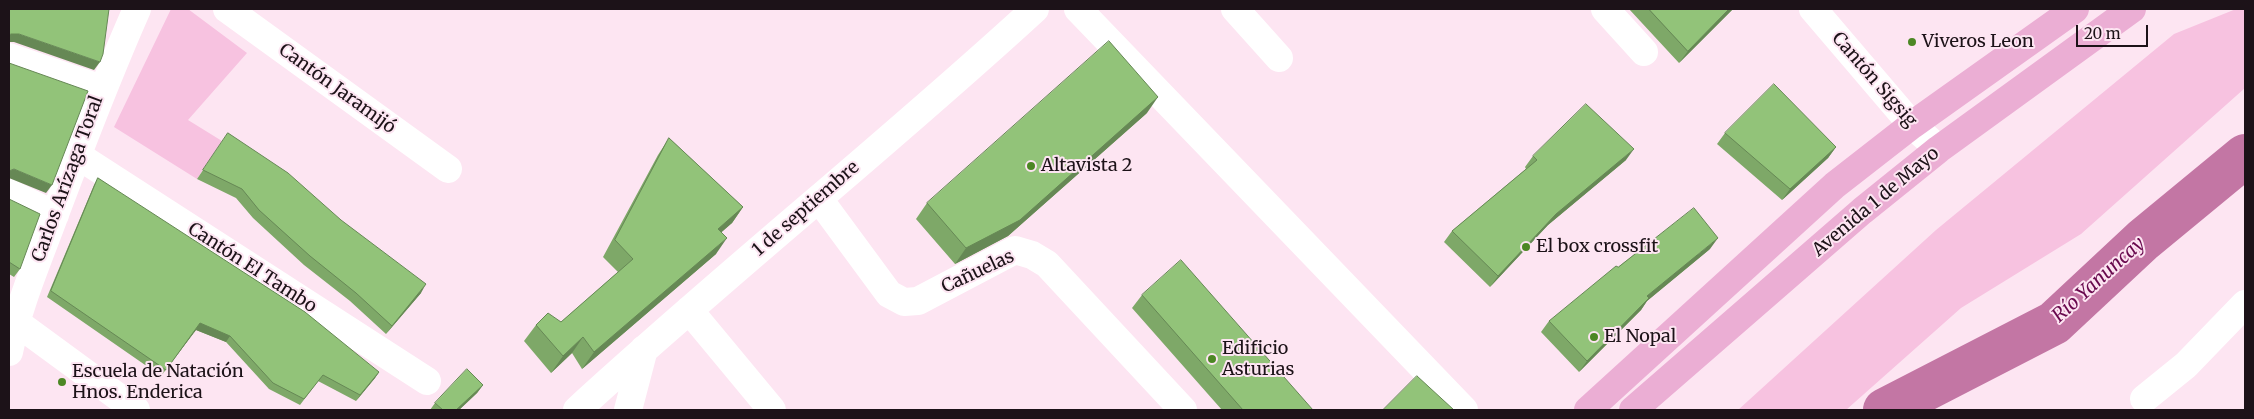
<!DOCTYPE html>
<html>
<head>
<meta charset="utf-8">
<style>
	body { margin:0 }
	#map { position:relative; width:2254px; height:419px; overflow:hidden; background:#fde5f2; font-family:Merriweather,serif }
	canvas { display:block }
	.frame { position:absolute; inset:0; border:10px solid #1c1218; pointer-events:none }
	.scale { position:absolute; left:2076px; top:25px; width:72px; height:22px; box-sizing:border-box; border:2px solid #1c1218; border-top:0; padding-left:6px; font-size:15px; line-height:18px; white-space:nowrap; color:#1c1218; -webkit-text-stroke:4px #fde5f2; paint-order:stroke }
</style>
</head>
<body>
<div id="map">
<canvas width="2254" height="419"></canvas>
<div class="frame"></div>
<div class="scale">20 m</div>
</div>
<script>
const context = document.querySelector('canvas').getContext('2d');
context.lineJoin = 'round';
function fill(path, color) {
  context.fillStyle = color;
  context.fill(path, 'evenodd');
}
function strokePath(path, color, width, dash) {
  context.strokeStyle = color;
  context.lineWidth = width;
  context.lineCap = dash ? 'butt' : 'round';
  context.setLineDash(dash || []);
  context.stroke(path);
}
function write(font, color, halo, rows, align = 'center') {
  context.font = font + ' Merriweather,serif';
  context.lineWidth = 4;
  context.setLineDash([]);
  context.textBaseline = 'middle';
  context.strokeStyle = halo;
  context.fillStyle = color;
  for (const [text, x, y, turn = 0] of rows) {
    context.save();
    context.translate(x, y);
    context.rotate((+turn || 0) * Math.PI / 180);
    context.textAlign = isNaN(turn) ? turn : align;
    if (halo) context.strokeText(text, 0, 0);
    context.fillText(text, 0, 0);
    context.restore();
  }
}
fill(new Path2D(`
	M171,9H188L247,53L188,120L222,141L197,179L114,127Z
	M2236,9H2245V88L2081,234L1961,308L1846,410H1738L1936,230L2174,34Z`), '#f7c2e0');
strokePath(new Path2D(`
	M1885,410L2054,323L2143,240L2245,156`), '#c376a4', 44);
strokePath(new Path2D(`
	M227,9L448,169
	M1078,9L1464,410
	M1235,9L1279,58
	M1605,9L1644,52
	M1813,9L1912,125L1939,149
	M9,57L102,89
	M77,155L427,381
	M9,193L55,215
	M819,199L889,294L904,302L918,301L1015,250L1032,255L1047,264L1183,410
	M689,310L772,410
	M9,317L136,410
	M9,352C18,307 36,265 52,222C79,150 106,79 137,9
	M2144,399L2186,365L2245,304
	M577,410C726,273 886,146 1035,9
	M628,410L644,349`), '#fff', 28);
strokePath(new Path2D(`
	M1588,410L1835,185L1912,125L2075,9
	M1633,410L1862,211L1939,149L2132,9`), '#ebaed4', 28);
fill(new Path2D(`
	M1629,9H1733L1679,63Z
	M1147,113L1008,236L955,264L916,219L927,203Z
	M228,133L421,293L386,334L350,301L304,265L253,218L236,198L197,179Z
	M1725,133L1836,147L1828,158L1782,200L1717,144Z
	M669,138L743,207L732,223L721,232L716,254L582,369L572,353L551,373L524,341L536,325L561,322L618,272L603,257L658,155Z
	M1533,156L1626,160L1548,225L1490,287L1444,242L1452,231L1526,169L1525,167Z
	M98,178L379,372L375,378L356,401L318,381L300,405L269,389L226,342L196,330L161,376L47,297L94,185Z
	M9,199L20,269L14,277L9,274Z
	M1710,249L1647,301L1641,310L1579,372L1541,332L1549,321Z
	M1142,295L1313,410H1222L1132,308Z
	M483,385L477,393L459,410H430L435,403Z`), '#7ea868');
fill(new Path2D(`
	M1729,9H1733L1679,63L1688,51Z
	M11,34H19L100,62L94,70L14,42H9V35Z
	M1158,97L1147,113L1008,236L955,264L966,248Z
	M1836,147L1828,158L1782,200L1790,189Z
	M1634,149L1626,160L1548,225L1490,287L1498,276L1556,214Z
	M14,169L52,185L46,193L9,178V171Z
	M743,207L732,223L706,246L718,229Z
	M727,238L716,254L582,369L594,352Z
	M1718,238L1710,249L1647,301L1641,310L1579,372L1587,361L1647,296Z
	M426,284L421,293L386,334L392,326Z
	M200,323L230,336L226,342L196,330L161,376Z
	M583,337L572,353L551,373L563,356Z
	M379,372L375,378L356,401L360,395Z
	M483,385L477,393L459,410H456Z`), '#685');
const building = new Path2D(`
	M9,9H109L103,54L100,62L19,34H11L9,35Z
	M1649,9H1729L1688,51Z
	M1109,41L1158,97L1020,220L966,248L927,203Z
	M9,63L88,91L52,185L14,169L9,171Z
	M1774,84L1836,147L1790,189L1725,133Z
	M1586,104L1634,149L1556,214L1498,276L1452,231L1537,160L1533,156Z
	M228,133L288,173L341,220L426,284L392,326L356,293L310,256L259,210L242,189L203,170Z
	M669,138L743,207L718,229L727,238L594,352L583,337L563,356L536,325L548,313L561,322L633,259L615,240Z
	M98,178L305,312L379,372L360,395L323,375L304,399L273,383L230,336L200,323L166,370L51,291Z
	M9,199L40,214L20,269L9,262Z
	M1694,208L1718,238L1647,296L1649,298L1587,361L1549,321L1616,266L1618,267Z
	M1181,260L1313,410H1243L1142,295Z
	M467,369L483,385L456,410H443L435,403Z
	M1417,376L1454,410H1383Z`);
fill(building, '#92c379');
strokePath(building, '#685', 1);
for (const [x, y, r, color] of [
	[1912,42,5,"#4c8724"],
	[1031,166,5,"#4c8724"],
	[1526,247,5,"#4c8724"],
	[1594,337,5,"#4c8724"],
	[1212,359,5,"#4c8724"],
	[62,382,5,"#4c8724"]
]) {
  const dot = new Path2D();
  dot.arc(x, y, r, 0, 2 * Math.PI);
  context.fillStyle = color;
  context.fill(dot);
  strokePath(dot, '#fde5f2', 2);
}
write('18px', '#1c1218', '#fde5f2', [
	["Viveros Leon",1922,42],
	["Altavista 2",1041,166],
	["El box crossfit",1536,247],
	["El Nopal",1604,337],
	["Edificio",1222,349],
	["Asturias",1222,370],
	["Escuela de Natación",72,372],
	["Hnos. Enderica",72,393]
], 'left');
write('18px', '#1c1218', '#fde5f2', [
	["Cantón Sigsig",1874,80,49],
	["Cantón Jaramijó",337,89,36],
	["Carlos Arízaga Toral",68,179,-70],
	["Avenida 1 de Mayo",1876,202,-40],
	["1 de septiembre",806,209,-41],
	["Cantón El Tambo",252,268,33],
	["Cañuelas",978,272,-25]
]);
write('italic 19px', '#68084d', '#fde5f2', [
	["Río Yanuncay",2099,280,-42]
]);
</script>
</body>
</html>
